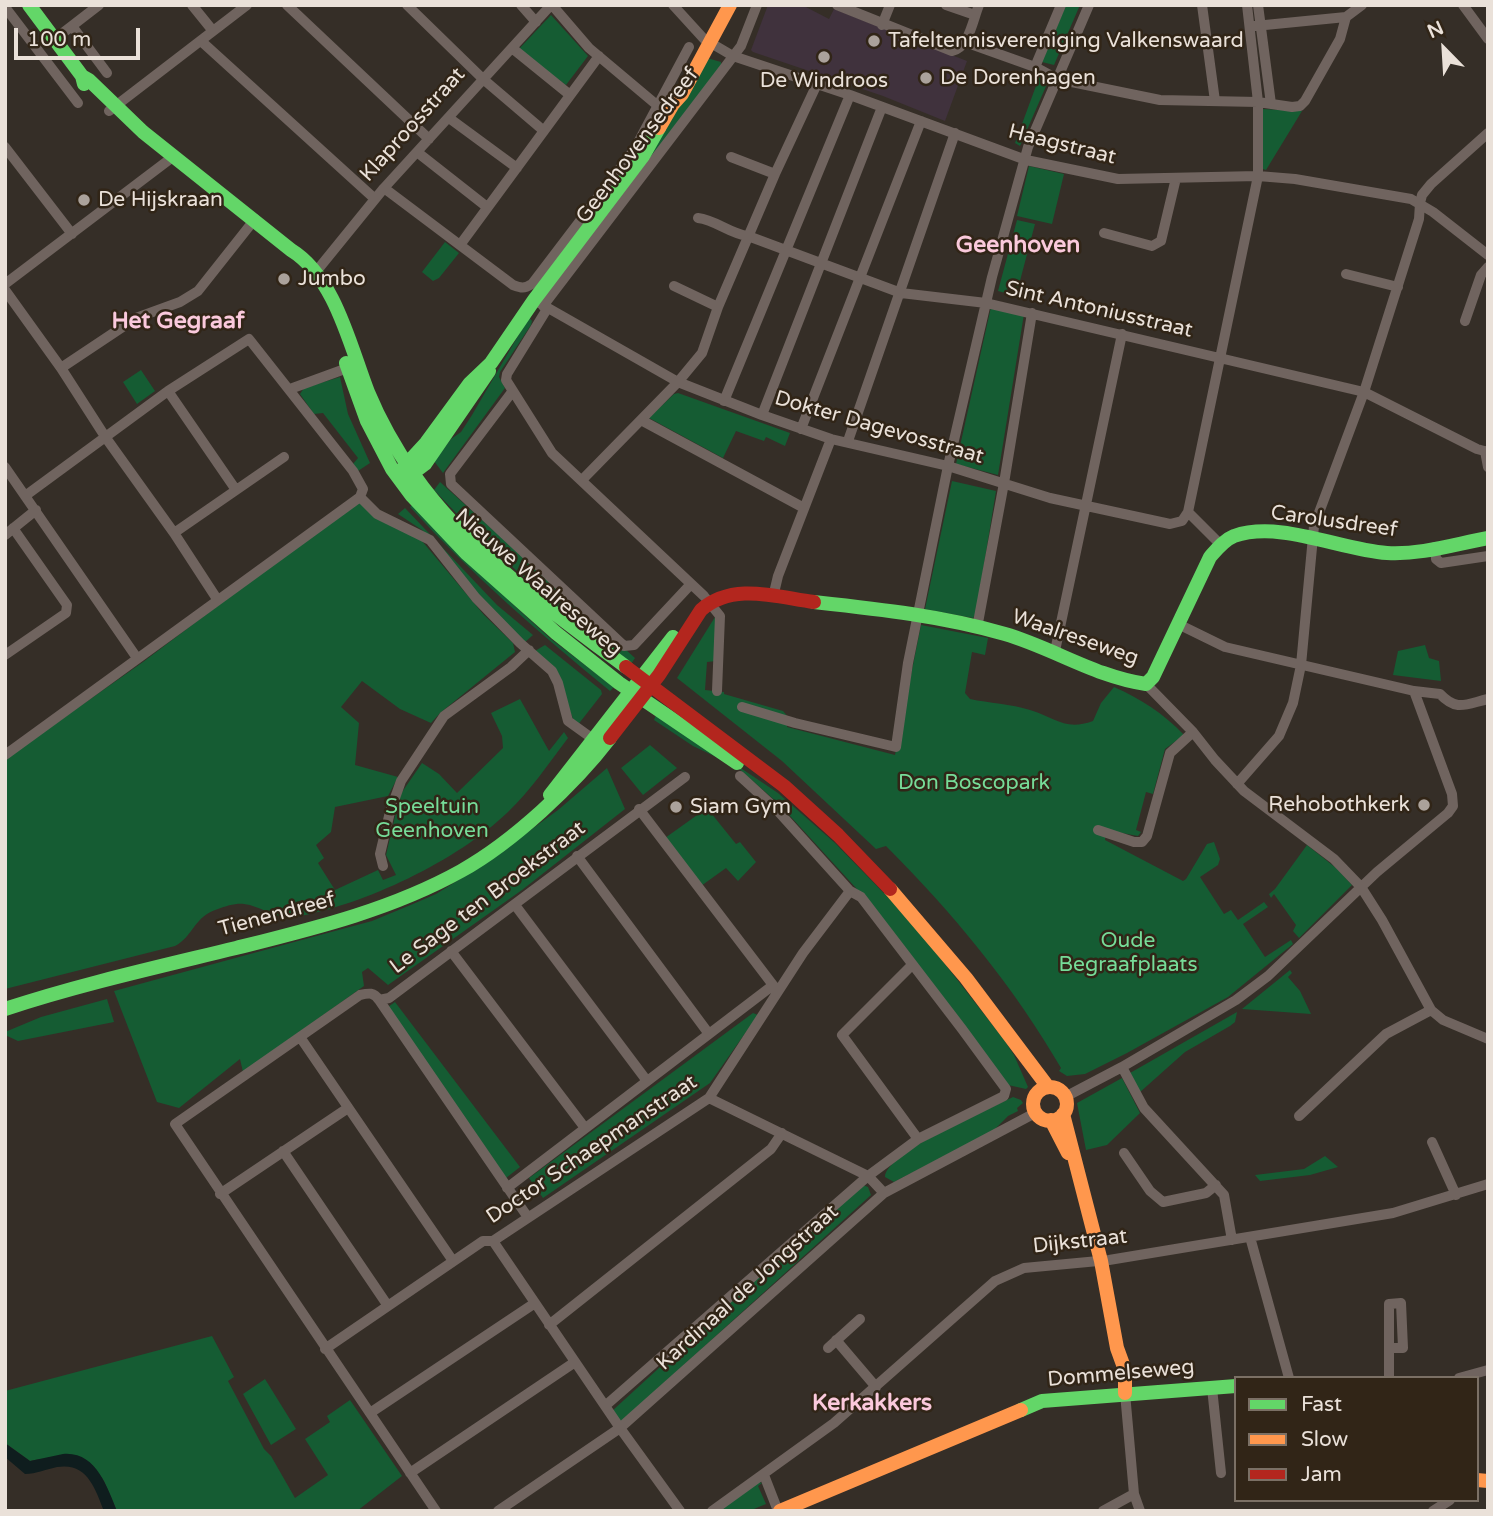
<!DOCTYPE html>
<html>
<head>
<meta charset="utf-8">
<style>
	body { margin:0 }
	#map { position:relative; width:1493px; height:1516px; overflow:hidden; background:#352e27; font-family:"Varela Round",sans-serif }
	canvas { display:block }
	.frame { position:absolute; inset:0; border:7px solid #eae1d9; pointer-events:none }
	.legend { position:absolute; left:1234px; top:1376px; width:245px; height:126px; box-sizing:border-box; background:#312517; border:2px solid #7b7065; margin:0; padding:9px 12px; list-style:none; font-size:21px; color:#eae1d9 }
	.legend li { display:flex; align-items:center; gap:14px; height:35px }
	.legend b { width:35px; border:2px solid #7b7065 }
	.north { position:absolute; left:1409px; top:14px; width:70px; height:70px; -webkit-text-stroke:5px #312517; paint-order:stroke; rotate:336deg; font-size:19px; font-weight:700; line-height:28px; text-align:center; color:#eae1d9 }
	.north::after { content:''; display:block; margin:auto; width:24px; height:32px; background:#eae1d9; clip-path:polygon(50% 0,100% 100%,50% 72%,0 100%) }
	.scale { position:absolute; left:14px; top:28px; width:126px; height:32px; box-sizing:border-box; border:4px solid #eae1d9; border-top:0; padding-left:9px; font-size:21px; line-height:24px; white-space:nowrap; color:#eae1d9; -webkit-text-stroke:5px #312517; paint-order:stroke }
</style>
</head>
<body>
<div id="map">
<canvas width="1493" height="1516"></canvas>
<div class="frame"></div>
<ul class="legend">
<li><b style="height:9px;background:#63d668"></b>Fast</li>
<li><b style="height:9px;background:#ff974d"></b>Slow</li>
<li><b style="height:9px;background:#b3261e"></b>Jam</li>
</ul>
<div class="north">N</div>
<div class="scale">100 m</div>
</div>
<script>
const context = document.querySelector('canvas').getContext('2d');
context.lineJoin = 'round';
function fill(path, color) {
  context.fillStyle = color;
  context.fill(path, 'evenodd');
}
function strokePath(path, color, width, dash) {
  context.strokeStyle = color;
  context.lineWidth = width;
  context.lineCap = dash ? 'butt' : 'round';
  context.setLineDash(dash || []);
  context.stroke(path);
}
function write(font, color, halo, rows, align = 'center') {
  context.font = font + ' "Varela Round",sans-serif';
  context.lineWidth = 5;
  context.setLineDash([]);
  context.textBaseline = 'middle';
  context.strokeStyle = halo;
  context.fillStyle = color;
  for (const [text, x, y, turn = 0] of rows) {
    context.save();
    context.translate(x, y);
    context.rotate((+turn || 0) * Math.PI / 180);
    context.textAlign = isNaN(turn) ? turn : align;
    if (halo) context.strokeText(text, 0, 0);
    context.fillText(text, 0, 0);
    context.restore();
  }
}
fill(new Path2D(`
	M768,5H802L829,19L834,9L967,61L945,121L883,96L753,52L751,50Z`), '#40323d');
fill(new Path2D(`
	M1066,5H1080L1054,65L1042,62Z
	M551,15L588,56L566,85L518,50Z
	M707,58L721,62V67L650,161L648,159Z
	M1040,75L1050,77L1020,146L1015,143Z
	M1262,109L1302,111L1266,170L1263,169Z
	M1029,166L1064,174L1052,224L1017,216Z
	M1017,220L1035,224L1016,296L998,291Z
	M445,242L459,253L439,278L433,281L422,272Z
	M991,307L1024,314L998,475L956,464Z
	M529,317L532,321L531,325L500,372L499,377L505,388L443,473L434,461L451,439L461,432L472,415Z
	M141,370L155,391L137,404L123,382Z
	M340,377L348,414L370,463L358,471L353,464L358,458L323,413L314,414L300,394L304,388Z
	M678,393L790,433L785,446L766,437L764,441L736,431L723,458L649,418L674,394Z
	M952,481L996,491L976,614L973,618L925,609Z
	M440,482L635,658L631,664C559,610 495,555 434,490Z
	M358,500L422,541L484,615L513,643L515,652L440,713L431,723L400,709L362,681L341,707L359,723L355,765L398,777L388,796L335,807L331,832L316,845L324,858L318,863L335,890L378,870L383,880L396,875L386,855L400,795L422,763L439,774L457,793L503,748L502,736L491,713L520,699L549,751L564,732L568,738C549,763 531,790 508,812C457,861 364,905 295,917C277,921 262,906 244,904C236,903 226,906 218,909C194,916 193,937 175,946L5,989V759L143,662Z
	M413,504L516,607L551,639L614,687L610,691C539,633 472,575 410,507Z
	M405,508L497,605L533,635L524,643L503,624L434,542L422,530L398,514Z
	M715,617L716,661L707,662L705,690L724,692V694L783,711L789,718L787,727L895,755L921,625L988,638L985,655L972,652L965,693L970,699C989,703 1011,704 1030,710C1056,718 1065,731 1093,721L1101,703L1114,687C1141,699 1163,713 1184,735L1165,749L1153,794L1146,792L1136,830L1141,832L1138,836L1106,830L1105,840L1183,881L1186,879L1207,844L1214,842L1220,859L1218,865L1200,877L1224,914L1231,910L1238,920L1264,902L1268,907L1243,924L1265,957L1291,940L1293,944L1228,997L1127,1053L1085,1074L1067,1076L1059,1071L1061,1068C1014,987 953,913 886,846L876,849L782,761L677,678Z
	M545,645L601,690L602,694L577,726L575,724L565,698L535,651Z
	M1425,645L1429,658L1439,661L1441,681L1393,675L1398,651Z
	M657,712L778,793L835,843L913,923L1005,1041L1014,1055L1028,1087L1026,1089L1008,1085L856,888L780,805L737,767L693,746L654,720Z
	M650,745L677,768L643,795L621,768Z
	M607,768L625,809L522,890L388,985L368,968L362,972L364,986L243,1072L240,1059L179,1108L157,1102L114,991L331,932L372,921L413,904L436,894L481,866L558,810Z
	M707,808L736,844L740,842L756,862L738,881L726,868L701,886L665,838Z
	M1307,845L1336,868L1352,885L1299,938L1293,931L1296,925L1274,894L1271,898L1269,894L1275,889Z
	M1290,970L1292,973L1288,977L1300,991L1311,1014L1242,1009Z
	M107,999L114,1022L18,1041L5,1035V1032L41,1017Z
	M395,1002L520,1167L506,1178L388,1007Z
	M1237,1012L1235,1022L1230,1026L1185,1052L1139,1093L1130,1073Z
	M753,1013L758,1015L710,1083L543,1198L529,1178Z
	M1122,1078L1140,1113L1107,1145L1086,1150L1077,1103Z
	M1013,1097L1021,1100L1023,1103L1017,1108L1018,1111L1008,1116L993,1131L894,1182L885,1177C886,1152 989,1109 1013,1097Z
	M1325,1156L1338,1167L1310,1175L1260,1181L1255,1175L1304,1169Z
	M860,1184L868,1187L871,1195L621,1422L612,1411Z
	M212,1336L234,1377L228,1381L264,1449L271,1456L295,1498L328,1475L305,1439L330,1422L327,1416L350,1400L402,1476L357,1511H117L104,1481L92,1465L40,1459L30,1461L5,1443V1391Z
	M265,1379L296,1429L271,1445L243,1394Z
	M759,1482L762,1483L758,1486L766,1504L749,1511H718Z`), '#155c33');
fill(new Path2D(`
	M5,1443L30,1461C41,1459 52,1456 63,1454C96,1451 107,1487 117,1511H104C95,1488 87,1462 57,1467C47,1469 36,1474 25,1474L5,1457Z`), '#0f1d1e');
strokePath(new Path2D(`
	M192,5L213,31
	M287,5L429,139
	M407,5L483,79L544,131
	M521,5L536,22
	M552,5L589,48L658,106
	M673,5L704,39L733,56L850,95L1026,160L1118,179L1258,176L1295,179L1411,199L1433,212L1488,255
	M837,5L952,51C969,48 973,19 979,5
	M946,5L975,15
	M1202,5L1215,101
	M1258,5L1271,104
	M1463,5L1488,39
	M5,7L78,103
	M882,25L890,5
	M72,26L107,73
	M1255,26L1346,17
	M55,39L99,5
	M201,41L375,199
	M965,42L1035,67L1057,79L1160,100L1258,102L1292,107L1300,106L1305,101L1340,39L1346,17L1362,5
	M512,48L570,95
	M1035,67L1061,5
	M109,111L247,5
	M449,118L517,168
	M5,147L72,234
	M417,152L487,207
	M731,157L775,174
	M384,188L513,285C521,288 524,289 532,284L634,150L689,47
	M698,218C716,220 730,234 748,236L901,293L986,303L1364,392L1477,449L1488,452
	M1104,233L1152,246L1161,241L1176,178
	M460,245L599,56
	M319,268L384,188L551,5
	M1346,274L1398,287
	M5,284L174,156
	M674,286L718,307
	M5,290L61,368L106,438L174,533L217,599
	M534,300L678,382L762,415L831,439L948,466L1050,498L1170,524L1182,521L1188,512
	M543,306L741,46L757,5
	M547,309L507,374L506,380L552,453L704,596L720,616L717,691
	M1465,321L1481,275L1488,267
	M61,368L136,318L180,302L198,291L255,219
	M290,389L353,366
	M168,391L236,490
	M512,392L450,474L451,484L624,646L634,645L691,584
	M724,401L850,95
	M762,415L882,107
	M641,420L804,508
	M801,429L921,121
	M848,441L955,133
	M1485,451L1488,467
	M5,467L137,658
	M582,480L678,382L702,353L718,307L775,174L817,84
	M25,496L168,391L249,339L353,471L363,489L360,497
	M360,497L377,514L430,540L476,598L520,643L552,671L558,683L568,721L593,739
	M174,533L284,457
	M5,535L36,510
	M1221,545L1188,512L1258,176V102L1247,5
	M1435,547L1436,559L1441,563L1488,556
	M773,597L778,576L831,439
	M1178,624L1225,647L1414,691L1440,694C1457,712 1466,704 1488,699
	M977,628L1004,483L1032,313
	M1055,651L1122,334
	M5,655L66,613L67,605L13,528
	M1146,684L1193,732L1215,760L1244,791L1334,859L1361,887L1382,920L1431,1010L1443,1020L1488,1039
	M742,707L795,723L896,747L908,663L948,466L992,277L1028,147L1089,5
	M5,755L360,497
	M1237,784L1279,736L1293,703L1301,665L1314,526L1364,392L1419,219L1420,203L1422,195L1431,184L1488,133
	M639,809L776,989
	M1098,830L1134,842H1142L1147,836L1170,753L1193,732
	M577,856L709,1034
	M383,866L380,854L390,812L401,781L444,716L511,667L529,650
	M515,905L647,1081
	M451,951L585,1128
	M912,965L842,1035L918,1139
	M379,1000L527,1216
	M300,1037L453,1261
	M1122,1067L1144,1108L1224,1195L1232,1240
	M1065,1097L1122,1067L1236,1000L1268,976L1377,872L1448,813L1453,806L1452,794L1414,691
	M709,1098L868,1176L884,1193
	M1299,1116L1386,1034L1431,1010
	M1432,1142L1456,1195
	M283,1151L388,1306
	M1124,1153L1150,1191L1163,1202L1206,1193L1216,1185
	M507,1188L772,986
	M220,1194L348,1108
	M1250,1237L1289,1378
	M493,1241L620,1428L680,1511
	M549,1325L771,1149L782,1133
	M836,1340L876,1387
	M828,1348L860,1319
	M325,1349L483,1241H493L709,1098L803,953L850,891
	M1389,1378V1304L1401,1303L1403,1348H1389
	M1459,1378L1488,1370
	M1212,1388L1221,1473
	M1125,1393L1134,1494L1140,1511
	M605,1406L868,1176L918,1139L1004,1096L1006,1089L962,1029L861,897L850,891L776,809L740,776
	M370,1413L535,1303
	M410,1473L575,1362
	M764,1475L778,1511
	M436,1511L175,1124L360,995C369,993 374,992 379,1000L389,998L685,777
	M498,1511L620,1428L884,1193L1035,1113
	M712,1511L834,1423L995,1281L1024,1268L1109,1260L1393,1213L1488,1184
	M1103,1511L1134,1494
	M1433,1511L1450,1500`), '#70645f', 10);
strokePath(new Path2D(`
	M29,5L82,76L84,84
	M82,76L89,80L143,132L291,250C335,277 350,346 368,392C380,421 396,449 414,475C467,551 552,612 626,667
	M346,363L367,421L392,469L412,496L466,553L556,633L619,683L737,763
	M403,468L426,443L470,383L491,363L534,300L643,156L659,128
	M404,476L413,473L425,464L489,371
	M814,602C878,609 943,616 1005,634C1053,648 1096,677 1146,684L1153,677L1210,557C1217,549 1224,540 1234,536C1280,520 1341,550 1387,553C1421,555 1455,544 1488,538
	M550,795L673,637
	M5,1009C81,984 158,967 236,948C312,929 391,910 461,871C513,842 574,785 610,738
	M1021,1410L1042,1401L1236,1386`), '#63d668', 14);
strokePath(new Path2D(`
	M659,128L673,104L682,94L730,5
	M890,889L966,978L1048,1087
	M1033 1104a17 17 0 1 1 34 0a17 17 0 1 1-34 0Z
	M1063,1114L1101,1261L1117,1348L1125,1370V1393
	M1051,1120L1068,1153
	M1477,1480L1488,1481
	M780,1511L1021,1410`), '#ff974d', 14);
strokePath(new Path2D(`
	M626,667L784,786L838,835L890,889
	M610,738L659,675L701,610C733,582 776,597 814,602`), '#b3261e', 14);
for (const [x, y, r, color] of [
	[874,41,7,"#aba29b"],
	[824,57,7,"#aba29b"],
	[926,78,7,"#aba29b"],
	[84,200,7,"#aba29b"],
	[284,279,7,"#aba29b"],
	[1424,805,7,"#aba29b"],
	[676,807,7,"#aba29b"]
]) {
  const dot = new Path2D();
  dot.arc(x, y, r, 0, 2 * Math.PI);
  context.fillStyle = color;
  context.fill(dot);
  strokePath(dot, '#312517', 2.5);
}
write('21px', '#eae1d9', '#312517', [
	["Tafeltennisvereniging Valkenswaard",888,41],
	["De Dorenhagen",940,78],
	["De Windroos",824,81,"center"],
	["De Hijskraan",98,200],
	["Jumbo",298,279],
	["Rehobothkerk",1410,805,"right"],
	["Siam Gym",690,807]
], 'left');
write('21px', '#eae1d9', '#312517', [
	["Klaproosstraat",413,125,-48],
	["Haagstraat",1062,145,14],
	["Geenhovensedreef",638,146,-53],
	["Sint Antoniusstraat",1099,310,13],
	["Dokter Dagevosstraat",879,428,16],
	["Carolusdreef",1334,522,8],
	["Nieuwe Waalreseweg",538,583,41],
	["Waalreseweg",1075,638,19],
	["Le Sage ten Broekstraat",488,898,-37],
	["Tienendreef",277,915,-15],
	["Doctor Schaepmanstraat",592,1150,-34],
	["Dijkstraat",1080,1242,-6],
	["Kardinaal de Jongstraat",748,1288,-42],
	["Dommelseweg",1121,1374,-5]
]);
write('21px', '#76dc98', '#312517', [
	["Don Boscopark",974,783],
	["Speeltuin",432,807],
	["Geenhoven",432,831],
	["Oude",1128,941],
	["Begraafplaats",1128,965]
]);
write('bold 23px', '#fac9dc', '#312517', [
	["Geenhoven",1018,246],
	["Het Gegraaf",178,322],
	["Kerkakkers",872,1404]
]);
</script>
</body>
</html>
